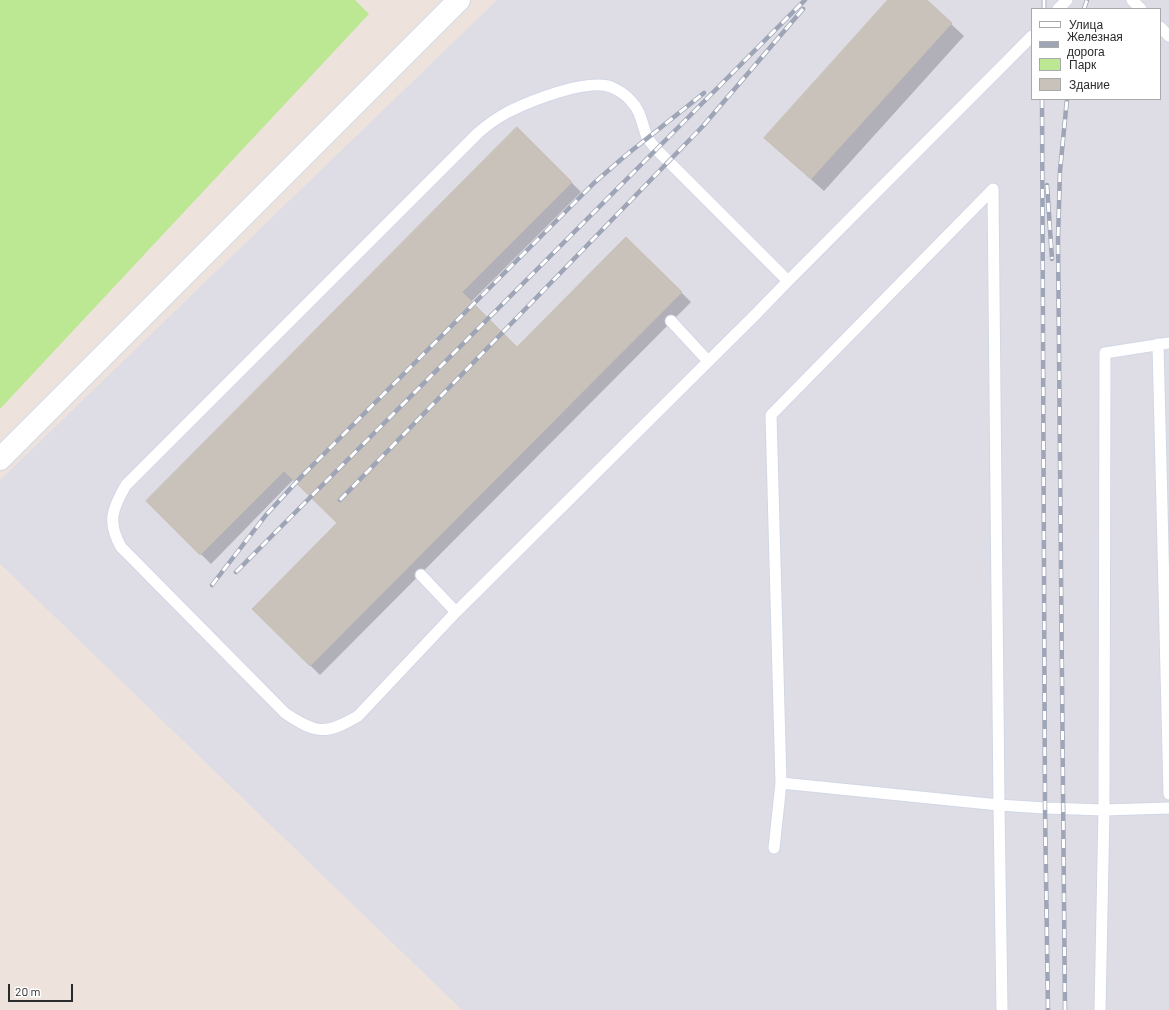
<!DOCTYPE html>
<html>
<head>
<meta charset="utf-8">
<style>
	body { margin:0 }
	#map { position:relative; width:1169px; height:1010px; overflow:hidden; background:#eee3dc; font-family:Barlow,sans-serif }
	canvas { display:block }
	.legend { position:absolute; left:1031px; top:8px; width:130px; height:92px; box-sizing:border-box; background:#fff; border:1px solid #aaa; margin:0; padding:5px 7px; list-style:none; font-size:12px; color:#2b2b2b }
	.legend li { display:flex; align-items:center; gap:8px; height:20px }
	.legend b { width:20px; border:1px solid #aaa }
	.scale { position:absolute; left:8px; top:984px; width:65px; height:18px; box-sizing:border-box; border:2px solid #2b2b2b; border-top:0; padding-left:5px; font-size:12px; line-height:14px; white-space:nowrap; color:#2b2b2b; -webkit-text-stroke:3px #fff; paint-order:stroke }
</style>
</head>
<body>
<div id="map">
<canvas width="1169" height="1010"></canvas>
<ul class="legend">
<li><b style="height:5px;background:#fff"></b>Улица</li>
<li><b style="height:5px;background:#9ea5b6"></b>Железная дорога</li>
<li><b style="height:11px;background:#bce894"></b>Парк</li>
<li><b style="height:11px;background:#c9c2ba"></b>Здание</li>
</ul>
<div class="scale">20 m</div>
</div>
<script>
const context = document.querySelector('canvas').getContext('2d');
context.lineJoin = 'round';
function fill(path, color) {
  context.fillStyle = color;
  context.fill(path, 'evenodd');
}
function strokePath(path, color, width, dash) {
  context.strokeStyle = color;
  context.lineWidth = width;
  context.lineCap = dash ? 'butt' : 'round';
  context.setLineDash(dash || []);
  context.stroke(path);
}
fill(new Path2D(`
	M497,0H1169V1010H462L0,564V480ZM1032,9H1160V99H1032Z`), '#dedde6');
fill(new Path2D(`
	M0,0H355L369,14L0,409Z`), '#bce894');
fill(new Path2D(`
	M890,0H925L964,36L824,191L778,150Z
	M517,128L581,192L471,302L517,348L626,238L691,302L320,675L253,609L339,523L294,479L211,564L147,501Z`), '#0003');
const building = new Path2D(`
	M888,0H927L952,23L811,179L764,138Z
	M517,127L572,182L462,292L517,347L626,237L682,292L310,666L252,609L337,523L284,471L200,555L146,501Z`);
fill(building, '#c9c2ba');
strokePath(building, '#c9bfb5', 1);
const service = new Path2D(`
	M1132,0L1141,9
	M1058,9L1067,0
	M1160,27L1169,36
	M993,189L999,805L1002,1010
	M788,281L656,149C653,145 649,141 647,137C642,124 641,111 631,101C626,95 618,90 611,87C587,78 530,101 508,112C497,118 487,125 478,133L126,485C112,509 107,522 121,547L285,713C316,734 326,735 358,716L456,612L756,314L788,281L1032,36
	M671,321L708,361
	M1158,344L1169,794
	M421,575L456,612
	M781,783L999,805L1045,808L1104,810L1169,808
	M774,848L781,783L771,415L993,189
	M1100,1010L1104,810L1105,353L1169,343`);
const minor = new Path2D(`
	M0,459L459,0`);
strokePath(service, '#d1d7e5', 13);
strokePath(minor, '#d1d7e5', 24);
strokePath(service, '#fff', 11);
strokePath(minor, '#fff', 22);
const rail = new Path2D(`
	M1044,9V0
	M1084,9L1087,0
	M1042,99L1045,808L1048,1010
	M1047,185L1052,259
	M340,500L703,126L803,9
	M236,572L805,0
	M212,585L266,515L301,477L594,183L625,156L704,93
	M1065,1010L1058,239L1060,171L1067,99`);
strokePath(rail, '#9ea5b6', 4.5);
strokePath(rail, '#fff', 3, [9]);
</script>
</body>
</html>
